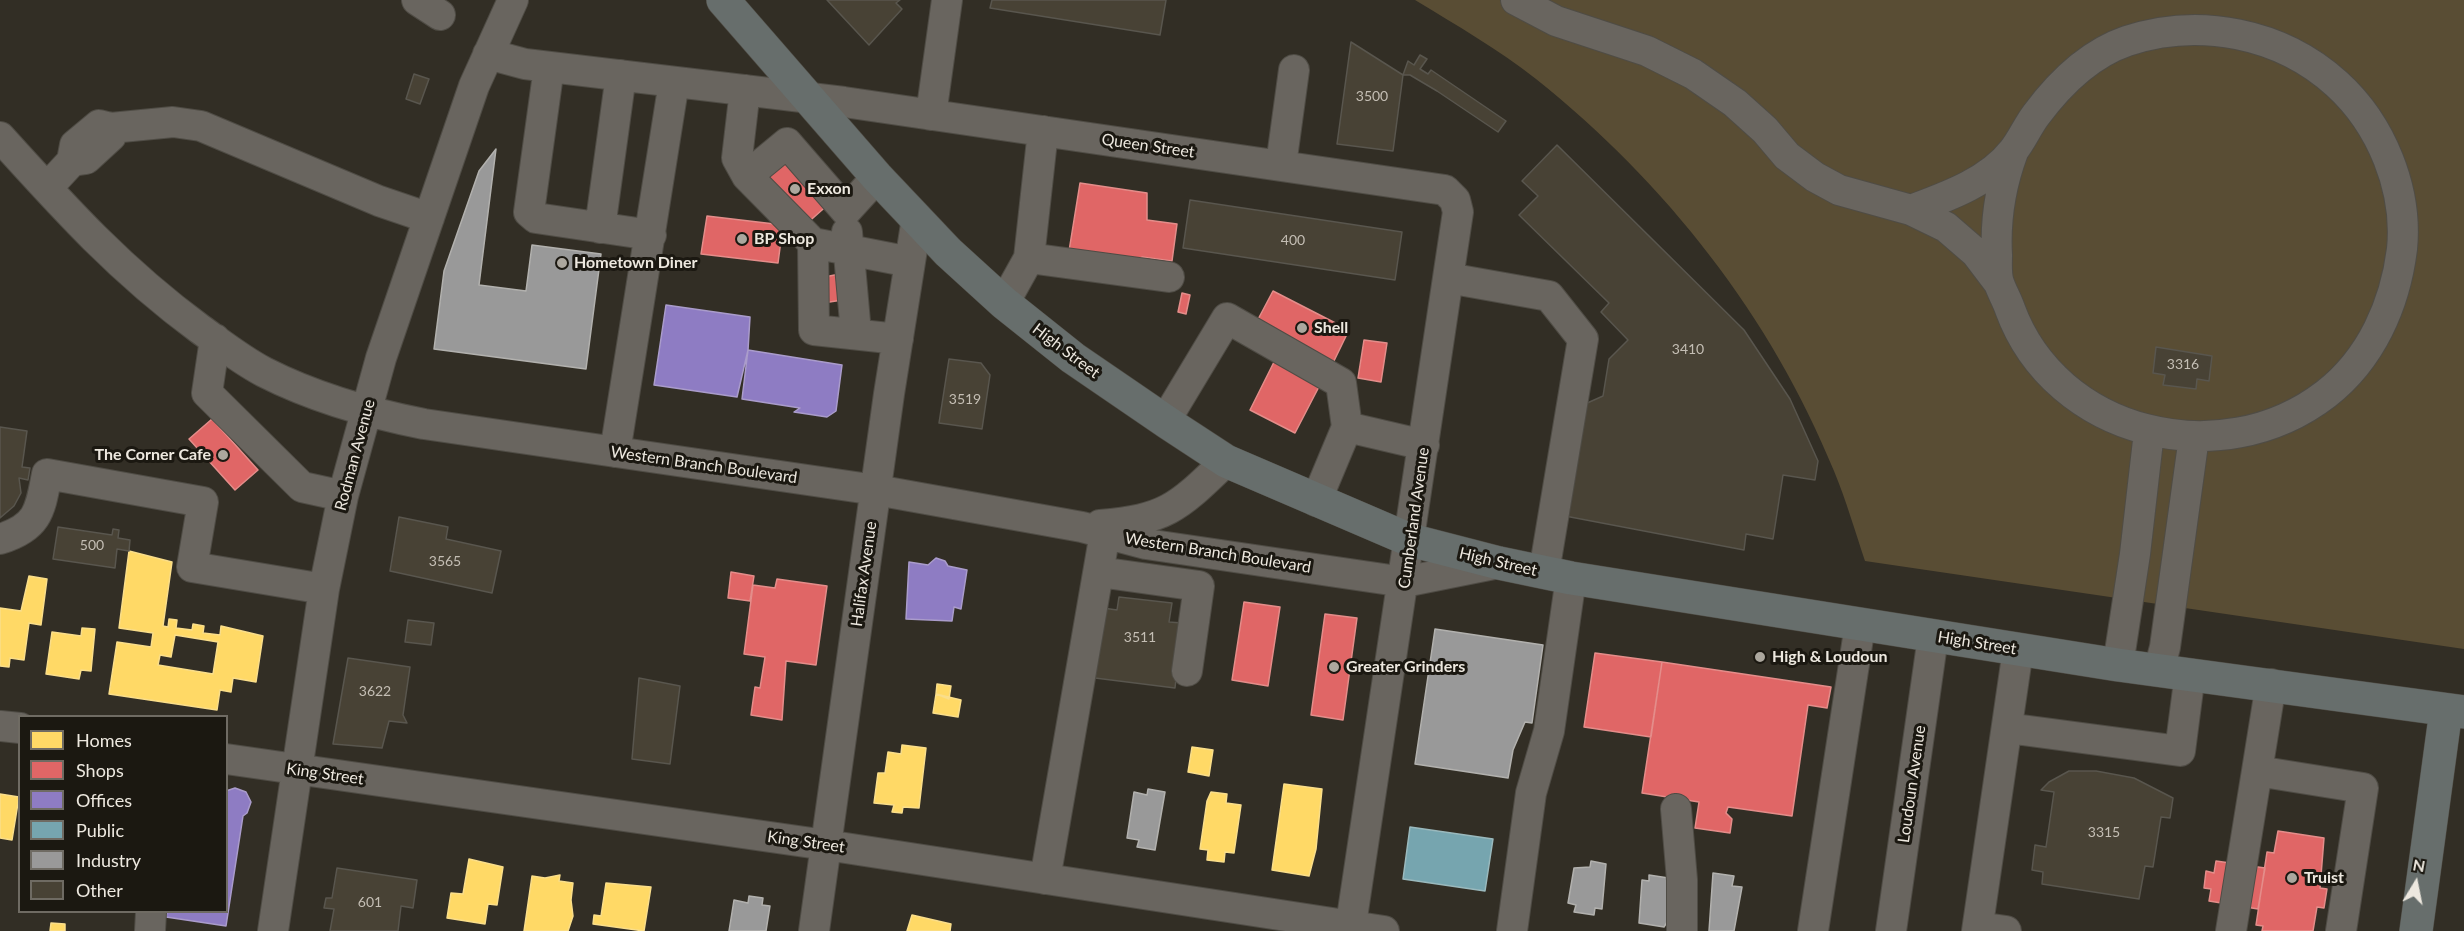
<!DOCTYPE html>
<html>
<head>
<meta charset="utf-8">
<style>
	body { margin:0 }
	#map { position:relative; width:2464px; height:931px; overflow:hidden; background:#322e25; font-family:Lato,sans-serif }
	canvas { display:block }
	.legend { position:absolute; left:18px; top:715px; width:210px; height:198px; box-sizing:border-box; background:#1b1811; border:2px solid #6f6b63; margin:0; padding:8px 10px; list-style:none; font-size:18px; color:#ede8df }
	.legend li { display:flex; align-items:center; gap:12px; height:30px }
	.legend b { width:30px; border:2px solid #6f6b63 }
	.north { position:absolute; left:2386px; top:853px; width:60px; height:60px; -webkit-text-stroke:4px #1b1811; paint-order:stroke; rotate:10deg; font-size:16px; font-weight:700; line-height:24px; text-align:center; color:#ede8df }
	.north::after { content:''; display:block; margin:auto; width:21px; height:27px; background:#ede8df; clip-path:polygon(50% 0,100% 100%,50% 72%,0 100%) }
</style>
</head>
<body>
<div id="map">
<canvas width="2464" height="931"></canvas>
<ul class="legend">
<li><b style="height:16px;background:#ffd966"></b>Homes</li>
<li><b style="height:16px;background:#e06666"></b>Shops</li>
<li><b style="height:16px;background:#8e7cc3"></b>Offices</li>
<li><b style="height:16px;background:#76a5af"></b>Public</li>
<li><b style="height:16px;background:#999"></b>Industry</li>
<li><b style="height:16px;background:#484235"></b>Other</li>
</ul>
<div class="north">N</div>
</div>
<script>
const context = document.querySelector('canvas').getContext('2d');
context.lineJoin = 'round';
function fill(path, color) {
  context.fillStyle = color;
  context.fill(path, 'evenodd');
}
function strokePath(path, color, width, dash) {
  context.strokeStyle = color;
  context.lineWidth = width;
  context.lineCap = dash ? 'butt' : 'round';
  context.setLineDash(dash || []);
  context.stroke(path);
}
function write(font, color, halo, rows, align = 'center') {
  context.font = font + ' Lato,sans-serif';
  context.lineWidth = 6;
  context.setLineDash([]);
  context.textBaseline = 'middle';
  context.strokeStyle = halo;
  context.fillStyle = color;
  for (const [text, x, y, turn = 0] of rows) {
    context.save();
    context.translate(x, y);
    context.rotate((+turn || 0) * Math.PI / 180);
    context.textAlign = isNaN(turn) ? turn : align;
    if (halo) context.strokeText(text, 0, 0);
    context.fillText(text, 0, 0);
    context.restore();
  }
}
fill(new Path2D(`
	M1415,0H2464V649L1865,561C1855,531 1846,500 1834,471C1771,316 1666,183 1536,79C1498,49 1456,25 1415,0Z`), '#594d34');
const homes = new Path2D(`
	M129,551L172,562L163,626L168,627L169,619L177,620L176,628L192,630L193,624L204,626L203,633L220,635L221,626L263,636L256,682L233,678L231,692L220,690L217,710L109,694L117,642L151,647L153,633L119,628ZM175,635L218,642L213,674L158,665L160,655L171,657Z
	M29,576L47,579L41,625L29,623L24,660L10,658L9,667L0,666V608L21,611Z
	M82,628L95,629L91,671L81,670L79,679L46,674L52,632L81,636Z
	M937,684L951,686L949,699L936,694Z
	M936,694L961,700L958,717L933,713Z
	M902,745L926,748L919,808L903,807L902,813L892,812L894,805L874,803L878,773H885L888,752L901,754Z
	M1192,747L1213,750L1209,776L1188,772Z
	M1284,784L1322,789L1316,849L1309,876L1272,870Z
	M1211,792L1227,794L1226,803L1241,805L1234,853L1225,852L1224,862L1207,860L1208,850L1200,849L1207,801Z
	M0,794L19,797L12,840L0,838Z
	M469,859L503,867L497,905L488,904L485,924L447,918L451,893L463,894Z
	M560,875L559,881L573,883L571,900L573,916L568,931H524L532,876L545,878Z
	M606,883L651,887L644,931L593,924L594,915L601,916Z
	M912,915L951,924L950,931H907Z
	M51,923L65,924V931H50Z`);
fill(homes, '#ffd966');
strokePath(homes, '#fade8a', 1.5);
const shops = new Path2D(`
	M786,152L831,202L804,226L760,176Z
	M1080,183L1147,193V220L1177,224L1172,261L1142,257L1137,261L1069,251Z
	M707,216L783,225L778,263L701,254Z
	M845,273L849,299L823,303L819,278Z
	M1273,291L1349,330L1332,365L1255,325Z
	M1182,293L1190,295L1186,314L1178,312Z
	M1364,340L1387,343L1381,382L1358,378Z
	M1278,354L1324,377L1295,433L1250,410Z
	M212,419L258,470L235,490L189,439Z
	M731,572L754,576L750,601L728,598Z
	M777,579L827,586L816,665L786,661L782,720L751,715L755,687L760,688L765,657L744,654L753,585L775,588Z
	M1244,602L1280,607L1268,686L1232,680Z
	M1325,614L1357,618L1343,720L1311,715Z
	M1595,653L1662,662L1651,737L1584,727Z
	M1662,662L1831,687L1827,708L1808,705L1792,816L1728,807L1726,813L1732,819L1730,833L1695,828L1699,802L1642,793Z
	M2278,831L2324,838L2320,888L2327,889L2324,908L2317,907L2313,931H2262L2263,926L2256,925L2267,852L2274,853Z
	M2216,861L2265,868L2258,909L2209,901L2211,889L2204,888L2206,871L2214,873Z`);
fill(shops, '#e06666');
strokePath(shops, '#e48d8a', 1.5);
const offices = new Path2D(`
	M666,305L750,317L748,350L737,397L654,385Z
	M748,350L842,365L836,411L827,417L794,412L800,408L742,399Z
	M936,558L945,561L948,566L967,570L961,609L954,607L952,621L906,619L909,562L928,565Z
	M235,788L246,792L251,802L247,813L243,816L226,926L166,917L167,912H226V791Z`);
fill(offices, '#8e7cc3');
strokePath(offices, '#aa9ccb', 1.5);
const public = new Path2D(`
	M1410,827L1493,839L1485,891L1403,879Z`);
fill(public, '#76a5af');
strokePath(public, '#9ab9bd', 1.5);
const industry = new Path2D(`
	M496,149L479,285L526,291L532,245L601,254L586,369L434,349L444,271L479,171Z
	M1435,629L1543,645L1532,723L1525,722L1513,750L1508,778L1415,764Z
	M1148,789L1165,792L1155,850L1137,847L1139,840L1127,838L1134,792L1147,795Z
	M1591,861L1606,864L1602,909L1595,908L1594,915L1574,912L1576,905L1568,903L1574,868L1590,867Z
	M1713,873L1734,876L1732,886L1742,887L1734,931H1709Z
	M1649,875L1675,879L1669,919L1664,927L1639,923L1642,880L1649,881Z
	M749,896L763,898L762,905L770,906L766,931H729L734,900L748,903Z`);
fill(industry, '#999');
strokePath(industry, '#b2b1ae', 1.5);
const building = new Path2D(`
	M827,0H900L896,3L902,9L869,45Z
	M992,0H1166L1160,35L990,8Z
	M1351,42L1403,75L1393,151L1337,144Z
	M1420,55L1427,59L1420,69L1428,74L1431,70L1506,121L1498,132L1437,91L1410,75H1403L1408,61L1414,65Z
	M414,74L429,79L420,104L406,99Z
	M1557,145L1744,330L1790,399L1818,461L1815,480L1783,475L1773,539L1746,534L1744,550L1565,516L1585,404L1603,396L1609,359L1628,340L1601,312L1609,303L1519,215L1538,196L1522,181Z
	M1190,200L1402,232L1395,280L1183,248Z
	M2156,347L2212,356L2209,381L2197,379L2196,389L2163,385L2165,375L2153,373Z
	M949,359L981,363L990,375L982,429L939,423Z
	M0,427L27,431L22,467L30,468L28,480L19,478L21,493L14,506L0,518Z
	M399,517L448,527L446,539L501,551L492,593L390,571Z
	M58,527L112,535L113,529L119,530L118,538L130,540L129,551L117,549L115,568L53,559Z
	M1119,597L1172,603L1169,622L1182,623L1175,688L1095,678L1103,608L1117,610Z
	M408,620L434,623L431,645L405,642Z
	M348,658L410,667L403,715L407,723L389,721L382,748L333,744Z
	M639,678L680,686L670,764L632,759Z
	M2069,771H2096L2134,778L2173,798L2170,818L2161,817L2153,867L2145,866L2139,899L2042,884L2043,872L2032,870L2035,845L2046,847L2054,792L2041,790L2049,782Z
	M337,868L417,880L413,908L401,906L398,931H330L334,909L324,908L326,898H332Z`);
fill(building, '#484235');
strokePath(building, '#59564e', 1.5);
const minor = new Path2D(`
	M417,0L440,15
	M1516,0L1556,21L1647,51L1693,74L1735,103L1765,130L1787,156L1815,177L1839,190L1911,210L1946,227L1976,253L1998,282
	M488,54L525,64L844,102L1445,190L1455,200L1458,212L1448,278L1350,931
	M549,67L529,212L536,218L651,235
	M745,90L737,158L747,176L787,143L846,211L877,177
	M931,115L947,0
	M111,128L173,122L201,126L379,201L429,218
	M0,137C65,209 121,271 200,329C221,344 241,360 264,372C315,398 368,413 424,424L876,490L1082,527L1146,544L1404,582L1499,563
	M1281,165L1294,70
	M747,176L813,243L910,262
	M47,188L72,161L75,145L99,125L111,128V136L86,159L72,161
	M1911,210C1946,197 1989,182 2013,151C2022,140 2027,127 2036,115C2059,84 2089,54 2127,41C2199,17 2281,33 2337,84C2381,124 2408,189 2402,249C2395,305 2371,359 2326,394C2221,475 2056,435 2010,309C2007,300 2002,292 1999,283C1996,275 1997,264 1997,255C1995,219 2000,187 2013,152
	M600,228L621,75
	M847,232L856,333
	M813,243L814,330L898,339
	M1029,258L1169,277
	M1448,278L1549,296L1583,339L1544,572
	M1004,303L1029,258L1043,131
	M215,339L207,393L302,487L343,496
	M1165,421L1227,318L1341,383L1347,427
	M615,452L674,82
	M1316,501L1347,427L1424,445
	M1100,525C1168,519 1178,507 1226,461
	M0,539C39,527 40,510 47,474L203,502L192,567L324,589
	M1099,572L1199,586L1187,671
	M2118,665L2135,554L2149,432
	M2159,670L2165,647L2194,437
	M2271,684L2257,771L2363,788L2341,931
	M0,726L20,728
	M2007,728L2180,751L2190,674
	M226,759L826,845L1384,931
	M1676,809L1682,880V931
	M1045,879L1105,533
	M1978,927L2006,931
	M150,931L151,912
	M273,931L324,589L343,496L381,358L474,86L513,0
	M814,931L889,394L917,218
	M1512,931L1531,793L1549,731L1571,578
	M1813,931L1860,625
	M1891,931L1933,637
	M1977,931L2018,650
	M2231,931L2257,771`);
const major = new Path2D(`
	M723,0L877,177L948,252L1004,303L1073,358L1168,423L1226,461L1410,540L1499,563L1571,578L2118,665L2464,712
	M2416,931L2446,710`);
strokePath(minor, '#4f4c45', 32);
strokePath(major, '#4f4c45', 34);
strokePath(minor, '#69655f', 30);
strokePath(major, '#676e6c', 33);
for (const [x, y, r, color] of [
	[795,189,6,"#aca79e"],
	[742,239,6,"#aca79e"],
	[562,263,6,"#aca79e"],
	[1302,328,6,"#aca79e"],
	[223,455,6,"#aca79e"],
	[1760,657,6,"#aca79e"],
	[1334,667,6,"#aca79e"],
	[2292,878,6,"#aca79e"]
]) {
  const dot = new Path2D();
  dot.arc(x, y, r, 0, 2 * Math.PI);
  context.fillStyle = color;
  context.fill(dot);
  strokePath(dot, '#1b1811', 2);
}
write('14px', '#c4beb4', null, [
	["3500",1372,96],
	["400",1293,240],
	["3410",1688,349],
	["3316",2183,364],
	["3519",965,399],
	["500",92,545],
	["3565",445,561],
	["3511",1140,637],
	["3622",375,691],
	["3315",2104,832],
	["601",370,902]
]);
write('16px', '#ede8df', '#1b1811', [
	["Queen Street",1148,146,8],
	["High Street",1066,351,37],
	["Rodman Avenue",355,455,-75],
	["Western Branch Boulevard",704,465,8],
	["Cumberland Avenue",1414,518,-82],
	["Western Branch Boulevard",1218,553,9],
	["High Street",1498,562,13],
	["Halifax Avenue",864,574,-82],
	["High Street",1977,643,9],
	["King Street",325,774,8],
	["Loudoun Avenue",1912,784,-82],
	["King Street",806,842,8]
]);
write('bold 16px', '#ede8df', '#1b1811', [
	["Exxon",807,189],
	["BP Shop",754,239],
	["Hometown Diner",574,263],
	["Shell",1314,328],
	["The Corner Cafe",211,455,"right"],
	["High & Loudoun",1772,657],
	["Greater Grinders",1346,667],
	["Truist",2304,878]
], 'left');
</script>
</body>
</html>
